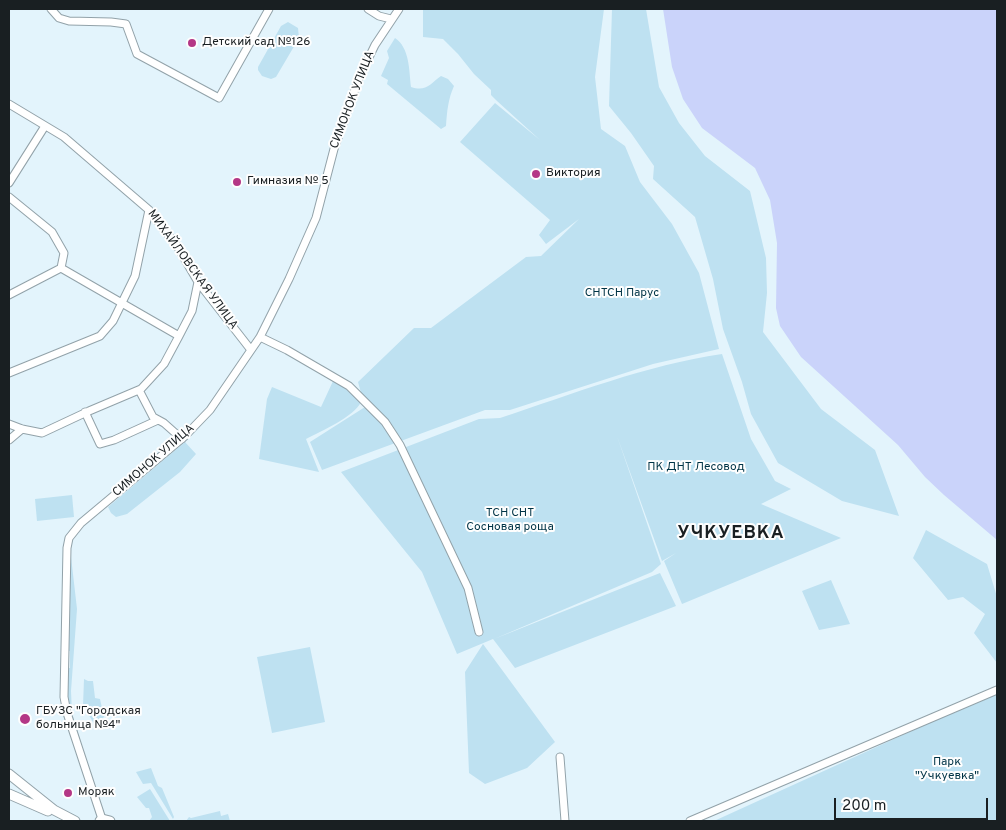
<!DOCTYPE html>
<html>
<head>
<meta charset="utf-8">
<style>
	body { margin:0 }
	#map { position:relative; width:1006px; height:830px; overflow:hidden; background:#e3f4fc; font-family:Overpass,sans-serif }
	canvas { display:block }
	.frame { position:absolute; inset:0; border:10px solid #191f22; pointer-events:none }
	.scale { position:absolute; left:834px; top:798px; width:154px; height:22px; box-sizing:border-box; border:2px solid #191f22; border-top:0; padding-left:6px; font-size:15px; line-height:18px; white-space:nowrap; color:#191f22; -webkit-text-stroke:4px #fefefe; paint-order:stroke }
</style>
</head>
<body>
<div id="map">
<canvas width="1006" height="830"></canvas>
<div class="frame"></div>
<div class="scale">200 m</div>
</div>
<script>
const context = document.querySelector('canvas').getContext('2d');
context.lineJoin = 'round';
function fill(path, color) {
  context.fillStyle = color;
  context.fill(path, 'evenodd');
}
function strokePath(path, color, width, dash) {
  context.strokeStyle = color;
  context.lineWidth = width;
  context.lineCap = dash ? 'butt' : 'round';
  context.setLineDash(dash || []);
  context.stroke(path);
}
function write(font, color, halo, rows, align = 'center') {
  context.font = font + ' Overpass,sans-serif';
  context.lineWidth = 4;
  context.setLineDash([]);
  context.textBaseline = 'middle';
  context.strokeStyle = halo;
  context.fillStyle = color;
  for (const [text, x, y, turn = 0] of rows) {
    context.save();
    context.translate(x, y);
    context.rotate((+turn || 0) * Math.PI / 180);
    context.textAlign = isNaN(turn) ? turn : align;
    if (halo) context.strokeText(text, 0, 0);
    context.fillText(text, 0, 0);
    context.restore();
  }
}
fill(new Path2D(`
	M423,9H604L595,77L601,129L625,146L640,182L672,224L699,273L719,349L653,364L510,410H485L322,470L310,442L365,407L358,382L414,328H431L526,257L541,256L579,219L546,244L539,235L550,220L460,142L495,103L540,140L497,101L491,95V90L474,74L458,54L443,39L423,37Z
	M612,9H646L659,87L679,123L705,156L750,191L766,258L767,293L763,332L821,409L875,450L899,516L842,501L778,463L751,414L742,382L723,329L713,279L695,217L653,179L654,166L631,133L609,106Z
	M288,22L298,28L299,38L276,77L271,79L262,76L258,70V67L281,26Z
	M395,38C410,48 409,71 411,87C426,92 430,84 441,76L448,79L454,86C448,99 447,112 446,126L441,129L387,84L388,80L381,76L389,58L387,51Z
	M722,354L751,439L775,481L791,489L761,504L841,538L682,604L664,561L676,553L662,561L617,436L661,564L652,572L494,639L660,573L676,606L515,668L493,639L457,654L422,572L341,472L479,419L500,418C573,394 646,365 722,354Z
	M334,379L361,402C354,417 321,431 306,439L319,472L259,459L267,399L272,387L321,407Z
	M185,442L196,454L180,472L127,514L116,517L111,513L108,507Z
	M72,495L74,517L37,521L35,499Z
	M926,530L987,564L997,597V663L974,633L985,614L963,597L948,600L913,558Z
	M68,547L70,548L77,609L71,691L72,713L80,739L77,740L68,712L66,668H70V651H67Z
	M831,580L850,624L819,630L802,591Z
	M483,644L555,742L527,768L485,784L469,773L465,672Z
	M310,647L325,722L272,733L257,657Z
	M84,679L88,681H93L95,698L100,699L104,717L95,725L83,706Z
	M997,692V821H714L927,724L989,698Z
	M151,768L158,786L162,788L174,817L173,819L151,783L143,784L136,772Z
	M150,789L170,821H149L152,817L149,808H146L137,797Z
	M220,811L221,816L228,814L230,821H186L189,817L191,818Z`), '#bee1f1');
fill(new Path2D(`
	M663,9H997V540L944,495L925,477L898,445L801,357L780,326L776,308L777,243L770,200L755,168L702,128L683,99L672,67Z`), '#cad3fa');
const minor = new Path2D(`
	M51,9L59,18L69,21L111,22L126,24L137,54L219,98L269,9
	M368,9L379,16L391,19
	M9,104L64,137L149,210L177,246L198,282L251,350
	M9,183L45,126
	M9,197L52,232L64,253L61,268L9,295
	M61,268L179,336
	M260,337L287,350L349,386L385,422L400,445L468,588L479,632
	M9,373L100,336L113,321L135,276L149,210
	M139,390L153,417L164,423L182,439
	M85,412L100,444L114,440L158,420
	M9,424L22,429L42,433L89,411L141,389L164,364L179,336L192,311L198,282
	M9,440L22,429
	M560,757L565,821
	M102,819L67,713L64,697L67,548L69,538L81,523L185,436L210,410L260,337L289,279L316,218L334,149L359,78L375,45L399,9
	M690,821L997,690`);
const major = new Path2D(`
	M9,774L54,810L75,821
	M9,794L48,811
	M100,821L102,819L110,821`);
strokePath(minor, '#92a2a9', 9);
strokePath(major, '#92a2a9', 11);
strokePath(minor, '#fff', 7);
strokePath(major, '#fff', 9);
for (const [x, y, r, color] of [
	[192,43,5,"#b43786"],
	[536,174,5,"#b43786"],
	[237,182,5,"#b43786"],
	[25,719,6,"#b43786"],
	[68,793,5,"#b43786"]
]) {
  const dot = new Path2D();
  dot.arc(x, y, r, 0, 2 * Math.PI);
  context.fillStyle = color;
  context.fill(dot);
  strokePath(dot, '#fefefe', 2);
}
write('12px', '#191f22', '#fefefe', [
	["Детский сад №126",202,43],
	["Виктория",546,174],
	["Гимназия № 5",247,182],
	["ГБУЗС \"Городская",36,712],
	["больница №4\"",36,726],
	["Моряк",78,793]
], 'left');
write('12px', '#191f22', '#fefefe', [
	["СИМОНОК УЛИЦА",353,100,-69],
	["МИХАЙЛОВСКАЯ УЛИЦА",192,270,54],
	["СИМОНОК УЛИЦА",154,461,-41]
]);
write('12px', '#003446', '#fefefe', [
	["СНТСН Парус",622,294],
	["ПК ДНТ Лесовод",696,468],
	["ТСН СНТ",510,514],
	["Сосновая роща",510,528],
	["Парк",947,763],
	["\"Учкуевка\"",947,777]
]);
context.letterSpacing = '1px';
write('bold 18px', '#191f22', '#fefefe', [
	["УЧКУЕВКА",731,534]
]);
context.letterSpacing = '0px';
</script>
</body>
</html>
